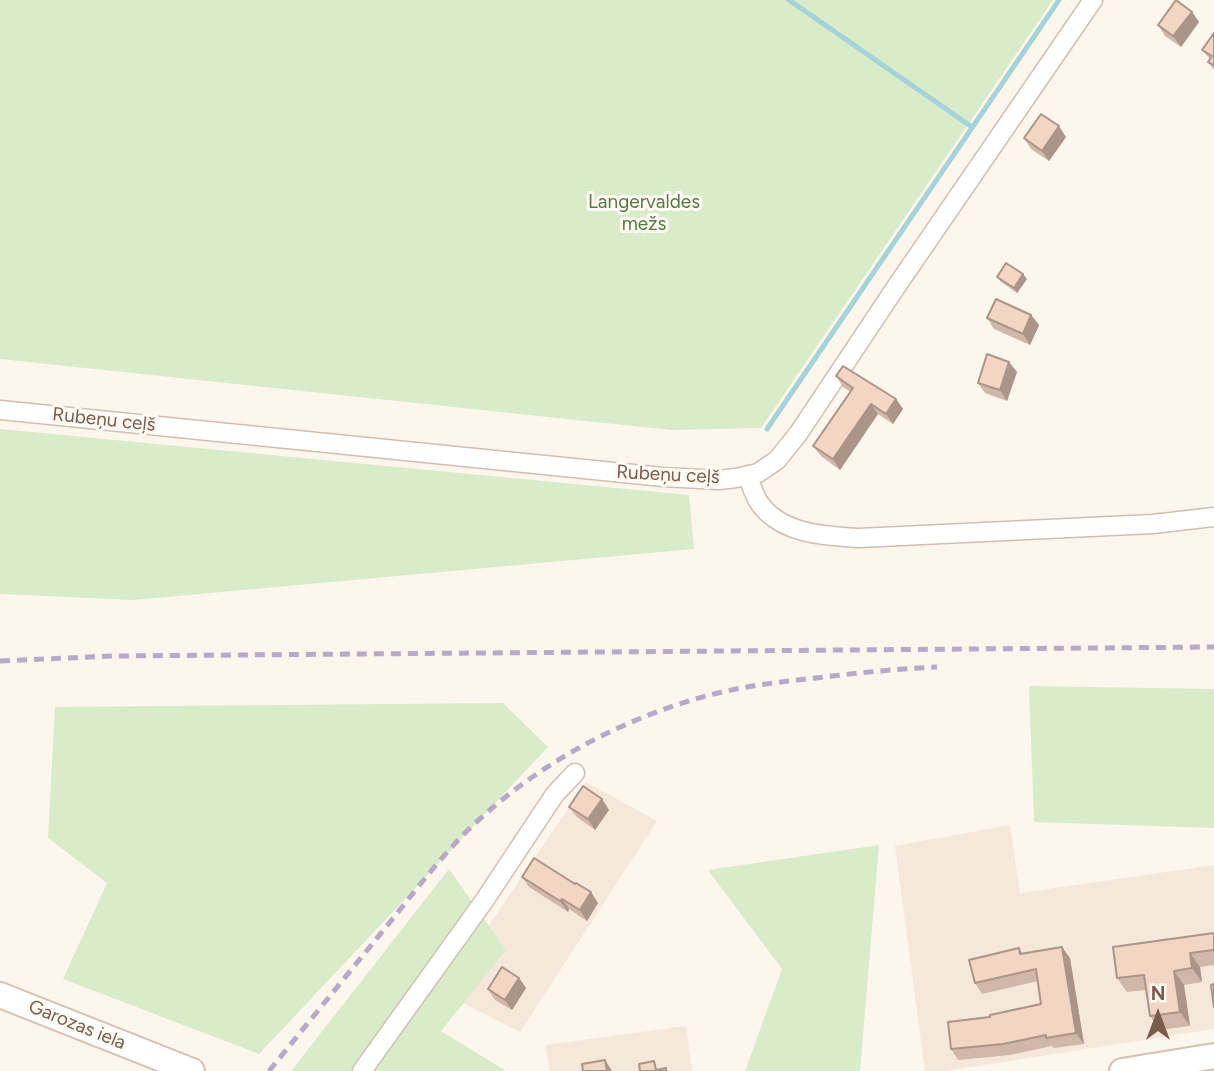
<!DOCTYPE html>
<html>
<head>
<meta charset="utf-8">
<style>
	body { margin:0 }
	#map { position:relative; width:1214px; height:1071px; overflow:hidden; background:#fdf6ec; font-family:Figtree,sans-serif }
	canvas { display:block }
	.north { position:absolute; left:1123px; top:980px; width:70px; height:70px; -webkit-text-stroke:5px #fffaf3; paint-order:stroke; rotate:0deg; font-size:19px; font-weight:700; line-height:28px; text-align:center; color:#7a5c4d }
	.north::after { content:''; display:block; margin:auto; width:24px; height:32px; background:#7a5c4d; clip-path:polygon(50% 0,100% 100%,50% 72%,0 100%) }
</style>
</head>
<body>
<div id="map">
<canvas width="1214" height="1071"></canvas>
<div class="north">N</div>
</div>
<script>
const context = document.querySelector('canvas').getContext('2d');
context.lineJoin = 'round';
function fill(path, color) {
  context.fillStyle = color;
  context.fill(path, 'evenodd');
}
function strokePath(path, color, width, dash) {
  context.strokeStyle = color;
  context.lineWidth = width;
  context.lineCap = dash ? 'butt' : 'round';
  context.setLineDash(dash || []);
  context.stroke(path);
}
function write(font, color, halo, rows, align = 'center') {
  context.font = font + ' Figtree,sans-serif';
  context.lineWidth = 6;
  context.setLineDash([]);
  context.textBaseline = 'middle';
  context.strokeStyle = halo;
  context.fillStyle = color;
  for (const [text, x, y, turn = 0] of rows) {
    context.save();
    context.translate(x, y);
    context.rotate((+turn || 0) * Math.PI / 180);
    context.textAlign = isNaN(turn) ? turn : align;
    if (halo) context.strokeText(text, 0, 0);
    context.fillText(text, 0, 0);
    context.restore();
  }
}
fill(new Path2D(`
	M586,782L657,821L520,1032L443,993Z
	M1010,825L1020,893L1214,865V1029L945,1071H925L895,846Z
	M686,1026L692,1071H550L545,1045Z`), '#f5e8da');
fill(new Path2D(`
	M0,0H1053L761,428L671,430L0,359Z
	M0,429L689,495L694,549L134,600L0,594Z
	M1029,686L1214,689V828L1034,822Z
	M503,703L548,747L259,1054L63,979L107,883L48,838L55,707Z
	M879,845L860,1071H745L782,969L708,870Z
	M449,869L506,950L441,1031L506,1071H291Z`), '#d8ecc9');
strokePath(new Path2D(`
	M789,0L972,127
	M767,429L1059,0`), '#a5d3da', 5);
const minor = new Path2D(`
	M0,410L663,477L719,480L736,478L758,473L777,460L798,434L894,290L1093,0
	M747,476C751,484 754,494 758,501C779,534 824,536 859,538L1153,524L1214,517
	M362,1071L484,901L555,794L575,773`);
const secondary = new Path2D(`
	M0,995L192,1071
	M1122,1071L1214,1056`);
strokePath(minor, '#d1beb0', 21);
strokePath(secondary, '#d6c0b0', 28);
strokePath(minor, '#fff', 18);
strokePath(secondary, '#fff', 24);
strokePath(new Path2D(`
	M0,661L114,656L1214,647
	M269,1071C308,1023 347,975 386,927C413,894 438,860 468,830C534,766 618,720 706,696C742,686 779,682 816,678C856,673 896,669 937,667`), '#b9a8c9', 5, [10, 7]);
fill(new Path2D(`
	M1192,12L1199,22L1181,47L1165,36L1158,25Z
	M1214,33V70L1208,62L1210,59L1202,50Z
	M1066,137L1049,161L1031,149L1024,138Z
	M997,277L1027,279L1017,293L1001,282Z
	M1031,315L1039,325L1030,345L994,329L987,318Z
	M1017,372L1007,401L985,393L978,383Z
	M836,376L896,399L903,409L893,424L878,414L840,470L821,456L813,446L851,392L843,387Z
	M602,799L609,810L595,830L577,817L569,807Z
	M522,877L598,903L587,921L569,909L568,912L529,887Z
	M1214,933V965L1200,967L1202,982L1184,985L1190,1026L1159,1030L1150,1016L1146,990L1127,992L1117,978Z
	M1019,948L1023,954L1070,958L1084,1044L1054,1048L1052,1046L1010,1055L958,1060L951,1049L990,1017L1041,1004L1038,981L982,994L975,983Z
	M519,978L526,988L512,1010L495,1000L488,989Z`), '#d1b7a8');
fill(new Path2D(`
	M1192,12L1199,22L1181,47L1173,36Z
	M1059,126L1066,137L1049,161L1042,151Z
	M1023,274L1027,279L1017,293L1014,288Z
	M1031,315L1039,325L1030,345L1023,334Z
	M1009,362L1017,372L1007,401L1000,390Z
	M896,399L903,409L893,424L886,414Z
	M871,404L878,414L840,470L833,459Z
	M602,799L609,810L595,830L588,819Z
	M591,892L598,903L587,921L580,910Z
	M562,899L569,909L568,912L560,901Z
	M1062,947L1070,958L1084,1044L1076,1033Z
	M1190,953L1200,967L1202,982L1192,968Z
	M1174,971L1184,985L1190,1026L1180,1012Z
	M519,978L526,988L512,1010L505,1000Z
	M605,1060L612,1071H607Z`), '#aa9588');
const building = new Path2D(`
	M1176,0L1192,12L1173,36L1158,25Z
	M1214,33V65L1208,62L1212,56L1202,50Z
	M1041,114L1059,126L1042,151L1024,138Z
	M1006,263L1023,274L1014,288L997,277Z
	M996,299L1031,315L1023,334L987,318Z
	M987,354L1009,362L1000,390L978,383Z
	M843,366L896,399L886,414L871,404L833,459L813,446L853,388L836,376Z
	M583,786L602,799L588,819L569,807Z
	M534,858L575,884L576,883L591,892L580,910L562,899L560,901L522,877Z
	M1214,933V950L1190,953L1192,968L1174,971L1180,1012L1150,1016L1144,975L1117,978L1113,947Z
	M1062,947L1076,1033L1046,1038V1035L1003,1044L951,1049L948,1022L990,1017V1015L1041,1004L1036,969L975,983L969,960L1019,948L1020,954Z
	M502,967L519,978L505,1000L488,989Z
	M1214,984V1007L1211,985Z
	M605,1060L607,1071H583L582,1064Z
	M654,1061L656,1070L666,1068V1071H640L639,1064Z`);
fill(building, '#f3d5c3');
strokePath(building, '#aa9588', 2);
write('19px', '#537a41', '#fffaf3', [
	["Langervaldes",644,202],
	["mežs",644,224]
]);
write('19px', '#7a5c4d', '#fffaf3', [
	["Rubeņu ceļš",104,420,6],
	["Rubeņu ceļš",668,475,3],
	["Garozas iela",77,1025,22]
]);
</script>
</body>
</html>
